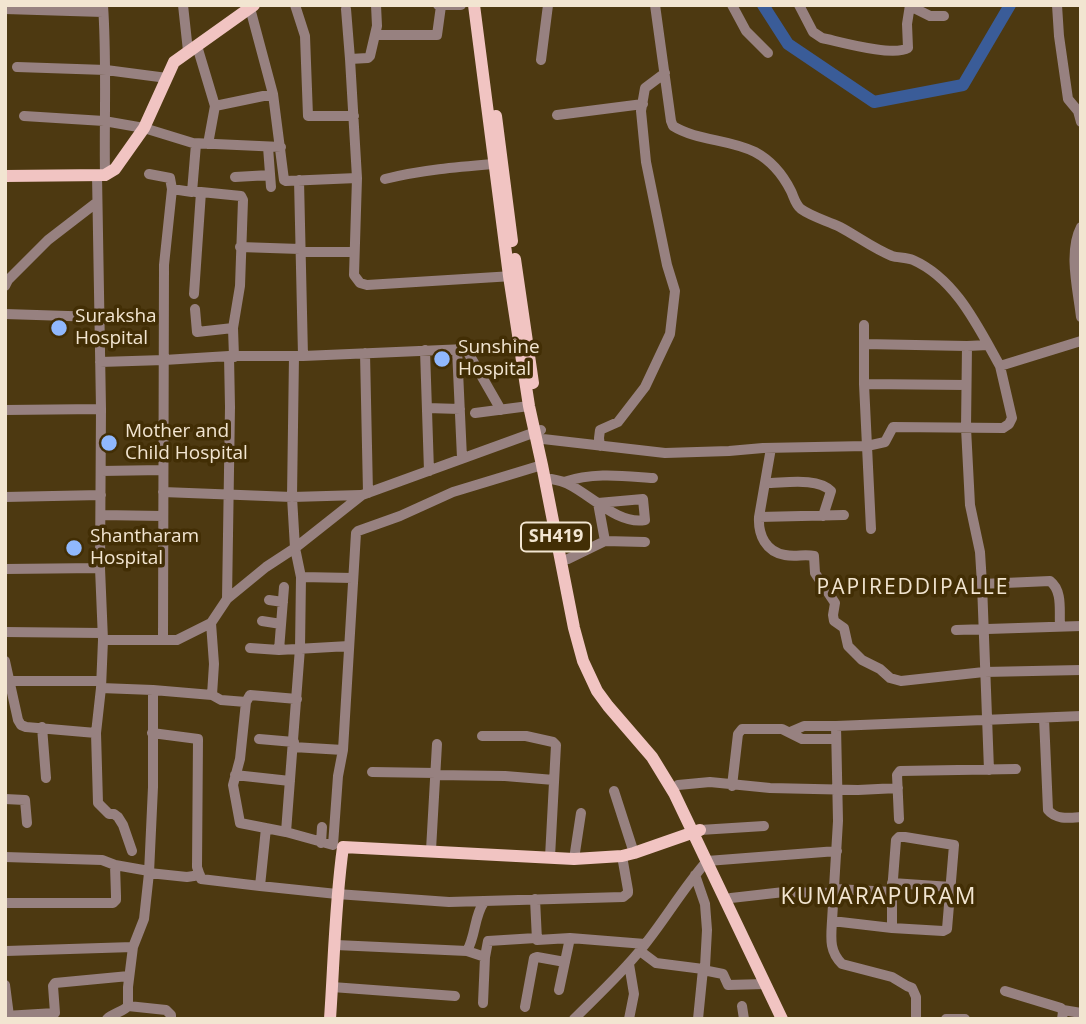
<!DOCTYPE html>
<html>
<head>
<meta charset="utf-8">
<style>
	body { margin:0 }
	#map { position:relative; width:1086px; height:1024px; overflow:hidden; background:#4d3911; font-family:"Open Sans",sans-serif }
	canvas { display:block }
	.frame { position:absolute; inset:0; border:7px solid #f2e5d1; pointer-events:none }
</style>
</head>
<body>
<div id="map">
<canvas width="1086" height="1024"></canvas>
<div class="frame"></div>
</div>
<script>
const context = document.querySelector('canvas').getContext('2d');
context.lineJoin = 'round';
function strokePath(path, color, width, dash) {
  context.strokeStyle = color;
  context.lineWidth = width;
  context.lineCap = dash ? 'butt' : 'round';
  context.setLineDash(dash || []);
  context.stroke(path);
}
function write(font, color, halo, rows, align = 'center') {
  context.font = font + ' "Open Sans",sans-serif';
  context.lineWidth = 7;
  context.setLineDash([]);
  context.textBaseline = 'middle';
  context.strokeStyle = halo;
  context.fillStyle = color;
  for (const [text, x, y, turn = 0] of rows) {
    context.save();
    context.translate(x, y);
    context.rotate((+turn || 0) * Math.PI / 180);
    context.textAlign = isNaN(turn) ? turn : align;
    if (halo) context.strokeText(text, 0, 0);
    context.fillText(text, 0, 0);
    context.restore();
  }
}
strokePath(new Path2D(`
	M763,5L788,44L874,102L963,85L1010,5`), '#3a5c98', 12);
strokePath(new Path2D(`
	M103,5C107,62 104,119 105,175
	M183,5L188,51
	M295,5L305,36L308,116H354
	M376,5L377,26L370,56L368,58L350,59L357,178L354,275L360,283L367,285L513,276
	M438,5H461
	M655,5L671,121L673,126C697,141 730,139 755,152C770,160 783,175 791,191C794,197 795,204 801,209C812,217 828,221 840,227C857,236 874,249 892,256C898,258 906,257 913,260C956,279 978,327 1000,366
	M732,5L746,31L768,53
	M799,5L813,32L822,38C841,42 893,57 908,48L907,24L910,5
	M1057,5L1059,36L1068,99L1078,111L1081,122
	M910,6L930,16H944
	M250,8L273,94L284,180L286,181L357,178
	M5,9L103,12
	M346,9L350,59
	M375,35H437L441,6
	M197,46L215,106L273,94
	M541,60L548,5
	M17,67L106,70L167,78
	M557,115L643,104
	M24,116L104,121L144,128L196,144L192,192L172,189L170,178L149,174
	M193,143L281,147
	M208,144L215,106
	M268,147L271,187
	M97,175L101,409L100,568L103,640H177L211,623L227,599L266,567L295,548L362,495L541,430
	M235,177L270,175
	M385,179C421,170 457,167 493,164
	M299,180L303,356
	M201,192L241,196L243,200L240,286L233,328L234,357
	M1081,227C1068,252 1078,290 1081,317
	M240,247L300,249
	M301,252H353
	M5,286L8,280L48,240L96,203
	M194,294L201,192H195
	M195,309L197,332L233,328
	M5,314L99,317
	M864,325V384L871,529
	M864,344L967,346
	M988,345L967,346L966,428L970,505L980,552L982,584L989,770
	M457,349L462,458
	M466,349L501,410
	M425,350L429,471
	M365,353L368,493
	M294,356L292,497L295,548L301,577L300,648L286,832L240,823L233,785L240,759L246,702L250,695L297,699
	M100,362L164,360L229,356H303L466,349L526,344
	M864,384L966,385
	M427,408L460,409
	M5,410L101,409
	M475,413L529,406
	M543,439L665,453L729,451L763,448L867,446L885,442L893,427L1003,428L1009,424L1012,418L1000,366L1081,341
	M600,446L599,438L600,430L618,422L645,387L670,334L675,291L667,265L646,162L641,111L645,88L665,73
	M771,448L759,517C758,535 766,552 785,555C795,557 805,554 814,556L815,573L835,603L833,615L834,621L844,628L848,646L862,660L880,669L890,678L901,681L984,672L1081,670
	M101,471L163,470
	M551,479C557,480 563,481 568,484C591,495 618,525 645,520L643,499L598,503L605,541
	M564,482C594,472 623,476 653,478
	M765,483C785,483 817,477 831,491L823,516
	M163,492L292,497L361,495
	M5,497L101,495
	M101,515L163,516
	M759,517L844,515
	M568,559L605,541L645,542
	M5,569L100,568
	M301,577L353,578
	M982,584L1050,581C1063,591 1059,611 1060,626
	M227,599L230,407L229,356
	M269,600L283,602
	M262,621L281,624
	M211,623L214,664L212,695
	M956,630L1081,626
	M5,632L102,633
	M103,640L101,688L96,733L98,803L109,814H114L118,817L123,825L132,851
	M163,640L164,265L172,189
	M250,648L279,650L349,646
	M279,650L284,587
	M5,661L18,720L21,725L26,727L96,733
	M5,681H101
	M101,688L153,690L212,695L221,700L246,702
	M1044,718L1048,810C1056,820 1069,818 1081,817
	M42,727L46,778
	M790,732L804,726H836
	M152,733L198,739L197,867L201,879L260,886L266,828
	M482,736H526L553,742L556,745L550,857
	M259,739L294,742
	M293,747L343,750
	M372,772L436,773
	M235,775L290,781
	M436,775L505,776L554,780
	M678,785L710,782L770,788L858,790L898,788
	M732,786L738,734L742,729H782L802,739H836
	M614,791L634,853
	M5,799L25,800L27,823
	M899,819L897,775L900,771L1016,769
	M700,830L764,826
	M286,832L333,845L338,776L343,750L356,533L358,531L400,516L453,492L542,465
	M321,843L322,827
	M431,850L437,744
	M5,857L102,860L115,865L149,871
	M574,859L581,813
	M149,873L187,877L200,875
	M695,875L705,904L707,930L705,967L703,969
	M892,883L951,887
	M260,886L337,894L449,902L623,897L628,893V890L622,856
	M835,889L892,892
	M731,898L784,892L834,893
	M535,899L537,940L570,938
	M5,903H113L116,900V896L115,865
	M832,921C831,938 829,951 842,964L892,977L907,986L912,988L916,997V1019
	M892,928V892L896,840L899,837H905L954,845L947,929L943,931L892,928L832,921L838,821L836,726L1081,716
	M336,945L467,951L485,957
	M6,951L133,947
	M467,951C476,935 474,916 484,902
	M640,951L656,963L703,969L698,1019
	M629,964L634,994L629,1019
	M704,968L708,971L723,974L728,985L765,984
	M5,985L9,1016
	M332,987L455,996
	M559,990L570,938L645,944
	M1005,991L1061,1008L1063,1012L1062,1019
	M483,1003L485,957L488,941L536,938
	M128,1006L166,1010L171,1015V1019
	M742,1006L744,1019
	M525,1007L534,958L537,957L565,962
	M1063,1010L1081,1013
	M5,1016L55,1013L53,986L55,983L129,976
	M107,1019C113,1013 123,1012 128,1006V987L133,947L144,919L149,873L153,787V690
	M574,1019C597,996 622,973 642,948C665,920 683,888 707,861L837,851
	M946,1019H965`), '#978180', 10);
strokePath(new Path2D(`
	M474,5L509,276L529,406L542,465L574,628L583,661L597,691L608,706L652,757L674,793L782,1019
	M496,116L512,241
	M5,176L105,175L115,169L144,128L174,62L254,5
	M515,259L533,383
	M330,1019C334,961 335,904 343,847L574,859L622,856L634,853L700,830`), '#f1c4c2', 12);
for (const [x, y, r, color] of [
	[59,328,9,"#90b8fd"],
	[442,359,9,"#90b8fd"],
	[109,443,9,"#90b8fd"],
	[74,548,9,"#90b8fd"]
]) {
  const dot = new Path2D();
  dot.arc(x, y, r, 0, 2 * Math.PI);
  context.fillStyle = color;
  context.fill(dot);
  strokePath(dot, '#422e05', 2.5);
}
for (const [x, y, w] of [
	[556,537,70]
]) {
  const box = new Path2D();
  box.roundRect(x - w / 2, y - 14.5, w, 29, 5);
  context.fillStyle = '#422e05';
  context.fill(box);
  strokePath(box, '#f2e5d1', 2);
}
write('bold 18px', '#f2e5d1', null, [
	["SH419",556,537]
]);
write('19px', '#f2e5d1', '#422e05', [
	["Suraksha",75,317],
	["Hospital",75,339],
	["Sunshine",458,348],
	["Hospital",458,370],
	["Mother and",125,432],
	["Child Hospital",125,454],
	["Shantharam",90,537],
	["Hospital",90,559]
], 'left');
context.letterSpacing = '2px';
write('21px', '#f2e5d1', '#422e05', [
	["PAPIREDDIPALLE",913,588]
]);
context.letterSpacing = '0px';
context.letterSpacing = '2px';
write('23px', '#f2e5d1', '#422e05', [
	["KUMARAPURAM",879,897]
]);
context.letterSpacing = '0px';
</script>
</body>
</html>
